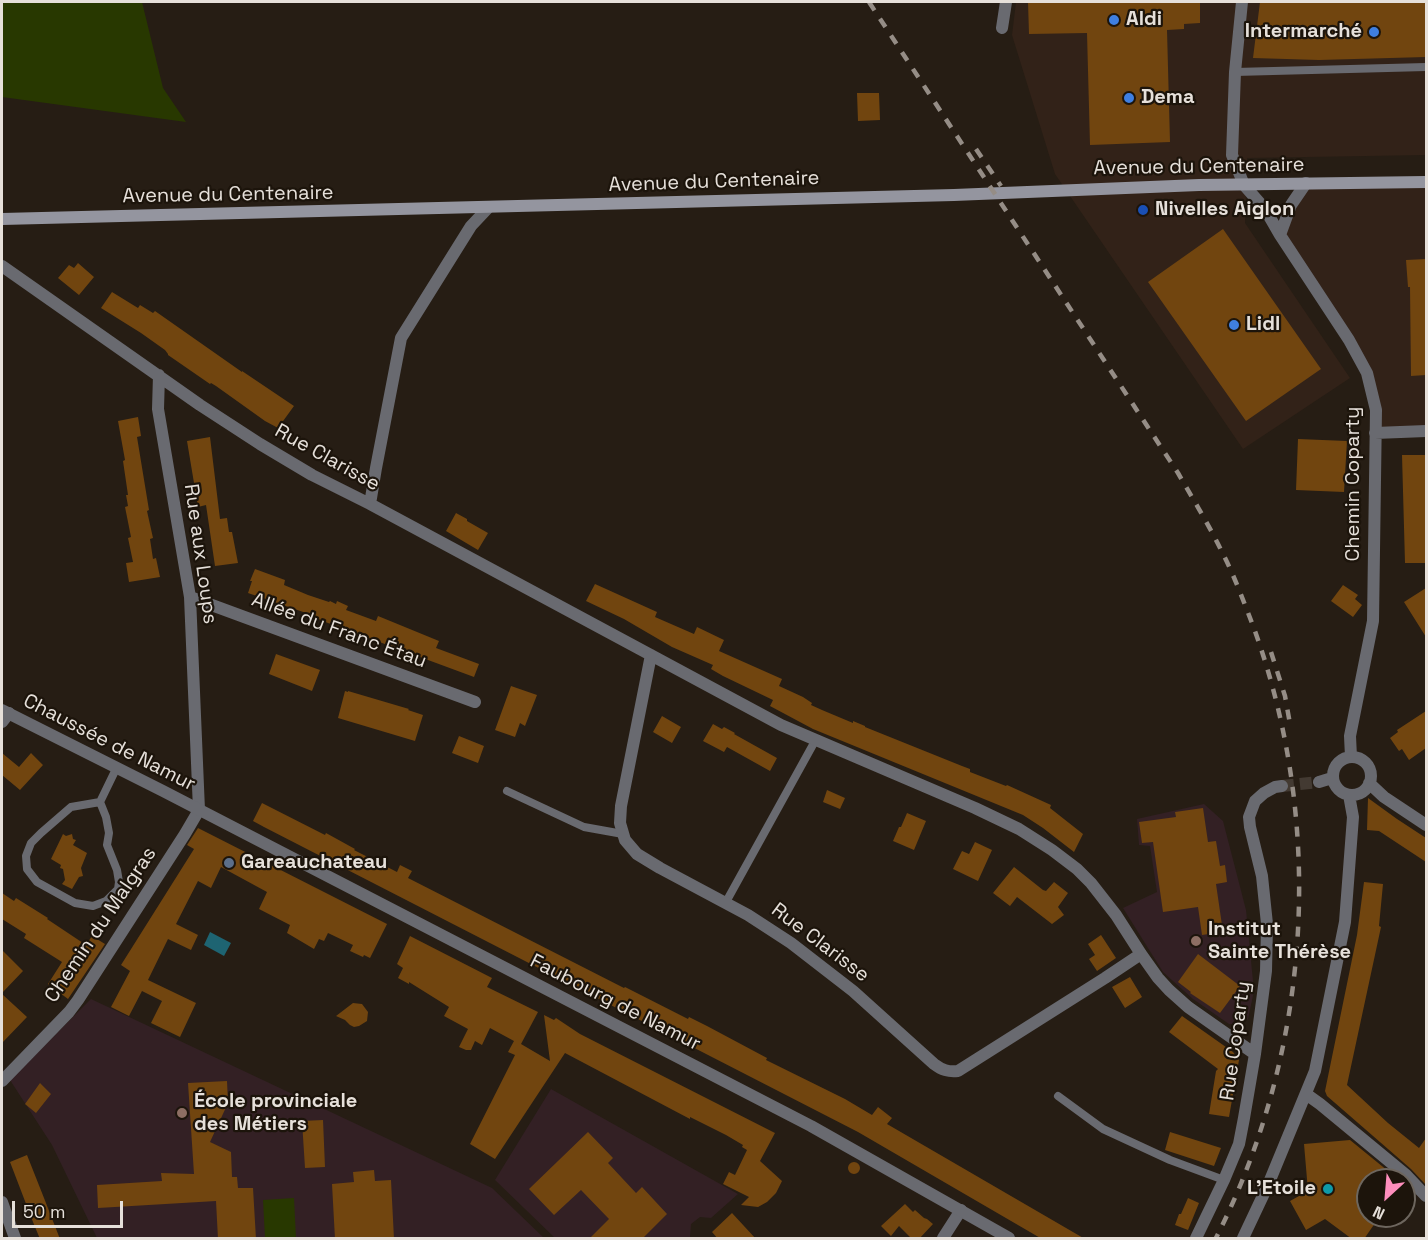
<!DOCTYPE html>
<html>
<head>
<meta charset="utf-8">
<style>
	body { margin:0 }
	#map { position:relative; width:1428px; height:1240px; overflow:hidden; background:#261d14; font-family:"Space Grotesk",sans-serif }
	canvas { display:block }
	.frame { position:absolute; inset:0; border:3px solid #e6e0da; pointer-events:none }
	.north { position:absolute; left:1356px; top:1168px; width:60px; height:60px; box-sizing:border-box; background:#1c140b; border:2px solid #6d665e; border-radius:50%; rotate:206deg; font-size:16px; font-weight:700; line-height:24px; text-align:center; color:#e6e0da }
	.north::after { content:''; display:block; margin:auto; width:21px; height:27px; background:#fe8ebd; clip-path:polygon(50% 0,100% 100%,50% 72%,0 100%) }
	.scale { position:absolute; left:12px; top:1201px; width:111px; height:27px; box-sizing:border-box; border:3px solid #e6e0da; border-top:0; padding-left:8px; font-size:18px; line-height:21px; white-space:nowrap; color:#e6e0da; -webkit-text-stroke:4px #1c140b; paint-order:stroke }
</style>
</head>
<body>
<div id="map">
<canvas width="1428" height="1240"></canvas>
<div class="frame"></div>
<div class="north">N</div>
<div class="scale">50 m</div>
</div>
<script>
const context = document.querySelector('canvas').getContext('2d');
context.lineJoin = 'round';
function fill(path, color) {
  context.fillStyle = color;
  context.fill(path, 'evenodd');
}
function strokePath(path, color, width, dash) {
  context.strokeStyle = color;
  context.lineWidth = width;
  context.lineCap = dash ? 'butt' : 'round';
  context.setLineDash(dash || []);
  context.stroke(path);
}
function write(font, color, halo, rows, align = 'center') {
  context.font = font + ' "Space Grotesk",sans-serif';
  context.lineWidth = 4.5;
  context.setLineDash([]);
  context.textBaseline = 'middle';
  context.strokeStyle = halo;
  context.fillStyle = color;
  for (const [text, x, y, turn = 0] of rows) {
    context.save();
    context.translate(x, y);
    context.rotate((+turn || 0) * Math.PI / 180);
    context.textAlign = isNaN(turn) ? turn : align;
    if (halo) context.strokeText(text, 0, 0);
    context.fillText(text, 0, 0);
    context.restore();
  }
}
fill(new Path2D(`
	M1016,2H1426V155L1247,158L1245,223L1350,378L1243,449L1055,174L1012,35Z
	M1306,183L1426,187V432L1375,433L1367,373L1280,235Z`), '#322218');
fill(new Path2D(`
	M1204,804L1223,821L1246,910L1254,991L1248,1019L1237,1025L1229,1024L1193,999L1163,972L1123,908L1157,892L1150,846L1139,845L1137,819Z
	M91,999L492,1188L544,1238H97L52,1145L10,1080Z
	M551,1089L738,1194L711,1218L700,1217L691,1224L690,1237L689,1238H555L495,1180Z`), '#332024');
fill(new Path2D(`
	M2,2H142L163,88L186,122L2,97Z
	M294,1198L296,1238H265L263,1200Z`), '#283800');
fill(new Path2D(`
	M210,932L231,943L224,956L204,945Z`), '#1e6472');
fill(new Path2D(`
	M1028,2H1200V23L1184,24V29L1167,30L1170,142L1090,145L1087,33L1029,34Z
	M1260,2H1426V57L1319,60L1253,58Z
	M857,93H879L880,120L858,121Z
	M1223,229L1321,369L1246,421L1148,282Z
	M1426,259V375L1411,376L1410,287H1408L1406,260Z
	M78,263L94,277L79,295L58,278L69,265L74,268Z
	M112,292L138,308L140,305L153,313L155,311L242,372V371L294,406L278,428L265,421L216,386L211,383L210,384L168,355V354L165,350L141,333L101,308Z
	M138,417L141,436L137,437L149,510L147,511L153,538L150,539L153,559L156,558L160,577L129,582L126,563L133,562L128,538L131,537L125,507L128,506L126,495H128L123,461L125,460L118,421Z
	M210,437L220,519L227,518L229,532H232L238,563L215,566L206,505L198,507L187,441Z
	M1298,439L1347,441L1344,492L1296,490Z
	M1402,455H1426V563H1405Z
	M456,513L467,519V521L488,533L478,550L446,531Z
	M255,569L285,580L284,585L308,595L329,602L330,601L336,604L337,601L348,606L346,610L376,621L378,616L439,641L436,648L479,664L474,677L328,623L309,615V614L248,593L252,581H250Z
	M595,584L657,612L655,617L694,634L697,627L724,640L719,651L782,679L779,686L803,697L812,703L811,705L822,710L853,723V721L865,726V727L962,766L970,769V772L1006,786L1007,785L1051,805L1050,808L1083,834L1074,852L1043,828L1023,815L813,729L770,706L773,700L723,676L711,669L713,665L672,647L624,619L586,601Z
	M1343,585L1358,595L1355,599L1362,605L1353,617L1331,601Z
	M1426,588V637L1404,602Z
	M276,654L320,670L312,691L269,674Z
	M511,686L537,695L525,726L520,723L515,737L495,730Z
	M345,691L348,692V691L409,709L408,710L423,715L415,741L338,718Z
	M1426,711V748L1409,760L1402,749L1399,751L1390,738L1398,732L1397,730Z
	M662,716L681,727L672,743L653,732Z
	M713,724L722,729L724,727L735,733L734,734L777,758L770,771L727,747L724,752L703,741Z
	M459,736L484,746L478,763L452,753Z
	M2,753L19,767L31,753L43,765L20,790L2,775Z
	M827,790L845,798L840,809L823,802Z
	M1368,798L1397,819L1426,838V862L1379,831L1367,830Z
	M262,803L325,835L326,833L355,849L354,850L397,872L400,865L412,871L408,878L624,988L625,987L688,1019L689,1017L707,1026L767,1058L766,1060L845,1099L872,1115L878,1107L892,1118L887,1124L1085,1239H1042L858,1132L264,827L253,821Z
	M1203,808L1208,842L1216,841L1220,866L1225,865L1227,882L1216,884L1223,932L1202,935L1198,907L1163,912L1153,842L1142,843L1139,822L1176,817L1175,812Z
	M907,813L926,821L914,850L893,841L899,827H901Z
	M198,828L387,924L370,958L364,955L363,957L350,951L353,945L328,933L324,941L319,939L314,949L287,933L290,925L259,909L267,892L221,867L211,888L198,881L176,924L198,935L191,950L168,939L148,980L196,1003L180,1037L151,1023L162,1001L142,991L129,1016L111,1007L130,971L121,965L194,849L187,845Z
	M63,834L66,836L72,834L73,839L76,840L73,845L87,853L81,868L83,876L79,877L72,889L62,884L65,880L63,869L60,868L61,865L51,859Z
	M975,842L992,850L978,881L953,869L962,851L969,854Z
	M1014,867L1043,890L1046,891L1054,882L1068,893L1058,907L1064,915L1052,924L1017,897L1010,906L993,893Z
	M1364,882L1383,884L1379,926L1381,927L1347,1085L1388,1123L1419,1148L1426,1138V1185L1411,1169L1327,1096L1325,1091L1357,935Z
	M2,893L14,901L16,898L48,918L47,919L86,945L92,936L105,944L68,999L48,984L62,962L24,938L26,934L2,919Z
	M1101,935L1116,958L1097,971L1089,959L1095,955L1088,944Z
	M410,936L492,978L487,987L538,1012L521,1044L550,1061L544,1015L554,1020L556,1018L580,1034L775,1133L760,1161L782,1181L776,1193L767,1202L758,1207L741,1205L749,1197L723,1184L729,1172L735,1175L747,1150L742,1147L743,1145L726,1135L690,1117V1119L565,1053L495,1159L470,1144L515,1055L508,1052L514,1041L490,1028L482,1045L475,1041L471,1050H466L459,1047L468,1029L444,1016L449,1007L409,982V984L398,978L403,968L397,964Z
	M2,950L23,971L2,993Z
	M1198,954L1240,986L1220,1013L1190,993L1191,992L1178,982Z
	M1130,977L1142,997L1125,1008L1112,987Z
	M2,994L27,1017L2,1043Z
	M353,1003L362,1004L368,1012L367,1021L359,1026L354,1027L350,1025L345,1020L336,1016Z
	M1182,1016L1233,1052L1239,1060L1229,1117L1209,1114L1216,1071L1218,1069L1169,1032Z
	M227,1081L228,1103L210,1142L231,1152L232,1177H237L238,1188H253L256,1239H218L216,1201L98,1208L97,1185L162,1181L161,1173L194,1174L188,1083Z
	M40,1083L51,1094L36,1113L25,1104Z
	M323,1120L325,1167L305,1168L302,1121Z
	M588,1132L613,1158L608,1163L636,1193L642,1187L667,1214L642,1239H589L609,1219L581,1190L554,1215L529,1189Z
	M1170,1132L1221,1148L1214,1166L1165,1150Z
	M1350,1140L1399,1180H1368V1216H1380L1364,1239H1352L1325,1219L1306,1230L1290,1201L1308,1191L1304,1144Z
	M27,1155L44,1198L60,1239H40L33,1222L10,1162Z
	M848 1168a6 6 0 1 1 12 0a6 6 0 1 1-12 0Z
	M374,1170L375,1181L391,1180L394,1239H335L332,1184L354,1182L353,1172Z
	M1188,1198L1199,1203L1188,1230L1175,1225L1179,1214H1181Z
	M905,1204L913,1212L915,1210L924,1218L927,1219L933,1224L919,1239H912L899,1226L891,1236L881,1226Z
	M732,1213L756,1239H718L712,1232Z`), '#71450f');
strokePath(new Path2D(`
	M1282,786L1319,782`), '#433a32', 12, [12, 6]);
strokePath(new Path2D(`
	M1235,72L1426,67
	M507,791L584,827L623,834
	M100,802L71,807L41,833L31,843L26,856L27,869L37,882L75,903L93,906L106,901L118,889L119,882L117,870L107,845L109,833L106,817L100,802L116,769
	M726,902L815,741
	M1058,1096L1103,1129L1170,1160L1224,1180`), '#696a70', 8);
strokePath(new Path2D(`
	M1242,2L1235,72L1232,155L1244,185L1265,209L1280,235L1349,340L1367,373L1376,410L1373,621L1350,736L1351,757
	M1002,28L1006,2
	M1280,235L1291,205L1306,183
	M2,266L200,405L260,444L312,475L370,504L781,725L975,808L1019,829L1052,850L1077,869L1091,883L1116,915L1141,954L1158,978L1169,990L1188,1007L1255,1054
	M1375,433L1426,431
	M370,504L376,468L401,338L471,226L488,208
	M190,597L475,702
	M651,655L621,806L620,823L625,840L637,854L660,868L748,915L791,943L853,991L934,1064C942,1070 948,1072 958,1071L1105,978L1141,954
	M2,722L9,713
	M1333 776a19 19 0 1 1 38 0a19 19 0 1 1-38 0Z
	M1319,782L1332,778
	M1369,783L1384,797L1426,825
	M2,1081L69,1012L78,1000L185,834L199,810L190,597L158,409L159,375
	M1306,1094L1320,1104L1406,1175L1426,1196
	M2,1202L15,1238
	M943,1238L961,1210
	M1196,1238L1224,1180L1239,1144L1244,1118L1255,1054L1266,971L1267,924L1262,876L1250,827L1249,817L1255,801L1264,793L1275,787L1282,786
	M1243,1238L1268,1185L1315,1071L1345,922L1353,817L1349,795`), '#696a70', 12);
strokePath(new Path2D(`
	M2,710L163,791L811,1126L1009,1238`), '#696a70', 12);
strokePath(new Path2D(`
	M2,219L954,195L1199,185L1426,182`), '#94959f', 12);
strokePath(new Path2D(`
	M869,2L1178,473C1193,499 1209,525 1222,552C1234,575 1243,600 1252,623C1326,822 1312,1049 1216,1238
	M976,149L1001,186
	M1271,652L1285,696L1290,724`), '#958d86', 4.5, [10, 10]);
for (const [x, y, r, color] of [
	[1114,20,6,"#3f7fe0"],
	[1374,32,6,"#3f7fe0"],
	[1129,98,6,"#3f7fe0"],
	[1143,210,6,"#1a4fb4"],
	[1234,325,6,"#3f7fe0"],
	[229,863,6,"#5c6f8a"],
	[1196,941,6,"#8d6e63"],
	[182,1113,6,"#8d6e63"],
	[1328,1189,6,"#0f9aa8"]
]) {
  const dot = new Path2D();
  dot.arc(x, y, r, 0, 2 * Math.PI);
  context.fillStyle = color;
  context.fill(dot);
  strokePath(dot, '#1c140b', 2);
}
write('bold 20px', '#e6e0da', '#1c140b', [
	["Aldi",1126,20],
	["Intermarché",1362,32,"right"],
	["Dema",1141,98],
	["Nivelles Aiglon",1155,210],
	["Lidl",1246,325],
	["Gareauchateau",241,863],
	["Institut",1208,930],
	["Sainte Thérèse",1208,953],
	["École provinciale",194,1102],
	["des Métiers",194,1125],
	["L'Etoile",1316,1189,"right"]
], 'left');
write('20px', '#e6e0da', '#1c140b', [
	["Avenue du Centenaire",1199,167,-1],
	["Avenue du Centenaire",714,182,-2],
	["Avenue du Centenaire",228,195,-1],
	["Rue Clarisse",327,458,29],
	["Chemin Coparty",1354,484,-90],
	["Rue aux Loups",200,554,82],
	["Allée du Franc Étau",339,631,20],
	["Chaussée de Namur",109,743,27],
	["Chemin du Malgras",101,925,-56],
	["Rue Clarisse",820,943,37],
	["Faubourg de Namur",615,1003,27],
	["Rue Coparty",1236,1041,-82]
]);
</script>
</body>
</html>
